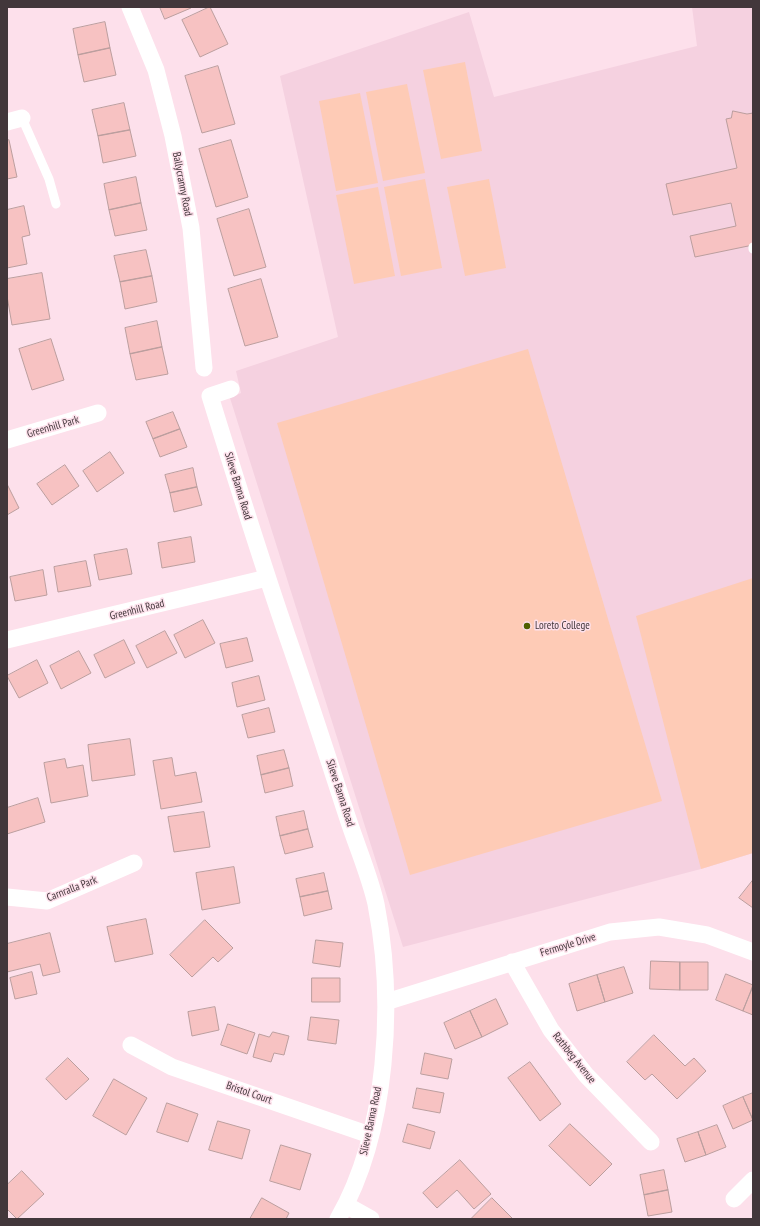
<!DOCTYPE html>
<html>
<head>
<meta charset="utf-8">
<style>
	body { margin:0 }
	#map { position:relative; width:760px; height:1226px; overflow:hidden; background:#fde0eb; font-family:"PT Sans Narrow",sans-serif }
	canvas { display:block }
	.frame { position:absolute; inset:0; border:8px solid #42373b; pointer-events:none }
</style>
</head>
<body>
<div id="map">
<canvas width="760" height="1226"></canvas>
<div class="frame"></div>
</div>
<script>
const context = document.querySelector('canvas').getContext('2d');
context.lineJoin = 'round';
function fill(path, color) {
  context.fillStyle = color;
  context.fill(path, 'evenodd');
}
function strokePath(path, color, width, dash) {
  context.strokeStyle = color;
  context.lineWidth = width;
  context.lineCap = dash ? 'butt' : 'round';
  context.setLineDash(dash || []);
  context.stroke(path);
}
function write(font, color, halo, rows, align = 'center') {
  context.font = font + ' "PT Sans Narrow",sans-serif';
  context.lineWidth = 3;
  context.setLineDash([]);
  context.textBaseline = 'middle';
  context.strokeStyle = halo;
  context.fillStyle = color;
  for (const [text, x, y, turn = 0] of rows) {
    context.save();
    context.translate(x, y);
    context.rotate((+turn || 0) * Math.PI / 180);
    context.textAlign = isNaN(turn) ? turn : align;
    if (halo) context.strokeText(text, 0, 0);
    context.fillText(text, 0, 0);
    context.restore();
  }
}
fill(new Path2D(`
	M692,7H753V853L701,869L403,947L230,398L241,393L236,371L338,337L280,76L469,12L494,97L697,46Z`), '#f5d1e0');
fill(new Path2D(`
	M465,62L482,151L441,159L423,70Z
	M407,84L425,173L383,181L366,92Z
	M360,93L378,183L336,191L319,101Z
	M425,179L442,268L401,276L384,187Z
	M489,179L506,268L465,276L447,187Z
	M378,187L395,276L354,284L336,195Z
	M528,349L662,801L410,875L277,423Z
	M753,578V853L701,869L636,616Z`), '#fecbb6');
const building = new Path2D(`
	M160,7H190L191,8L165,19Z
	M210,7L228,44L200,57L182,20Z
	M105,22L110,48L78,55L73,29Z
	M110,48L116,75L84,82L78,55Z
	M218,66L235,124L202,133L185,76Z
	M124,103L130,130L98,136L92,110Z
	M733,111L747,114L753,113V245L695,257L690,236L736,226L731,203L673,215L666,184L737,168L726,119L731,118Z
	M130,130L136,156L103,163L98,136Z
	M9,140L17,177L7,179V141Z
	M231,140L248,197L216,207L199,149Z
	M136,177L141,203L109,210L104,184Z
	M141,203L147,230L115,236L109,210Z
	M24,206L30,235L22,237L27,264L7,268V210Z
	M249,209L266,267L234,276L217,219Z
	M146,250L152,276L120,282L114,256Z
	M42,273L50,319L12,325L7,296V279Z
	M152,276L157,302L125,309L120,282Z
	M261,279L278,337L245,346L228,289Z
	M157,321L162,347L130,354L125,328Z
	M51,339L64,380L32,390L19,349Z
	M162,347L168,374L136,380L130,354Z
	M173,412L180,429L153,439L146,422Z
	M180,429L187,447L160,457L153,439Z
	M110,452L124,473L97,492L83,471Z
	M65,465L79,486L52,505L37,484Z
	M193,468L197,487L170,493L165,475Z
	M7,484L19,508L7,515Z
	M197,487L202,505L174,512L170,493Z
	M191,537L195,562L162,568L158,543Z
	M127,549L132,574L99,580L94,555Z
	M86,561L91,586L58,592L54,567Z
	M43,570L47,595L15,601L10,577Z
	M203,620L215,643L185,658L174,635Z
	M165,631L177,653L147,668L136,646Z
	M247,638L253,661L226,668L220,644Z
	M124,640L135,663L105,678L94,655Z
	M79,651L91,673L61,689L50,666Z
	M37,660L48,683L19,698L7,676Z
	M259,676L265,700L237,707L232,683Z
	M269,708L275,732L248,738L242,715Z
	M130,739L135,775L92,781L88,745Z
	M284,750L289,768L261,775L257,756Z
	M172,758L175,776L196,772L202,802L161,809L153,761Z
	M65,759L67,768L83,765L88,796L51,803L44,763Z
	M289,768L293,786L265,793L261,775Z
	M38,798L45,822L7,834V808Z
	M304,811L308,829L280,836L276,817Z
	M204,812L210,847L174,852L168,817Z
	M308,829L313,847L285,854L280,836Z
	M234,867L240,903L202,910L196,873Z
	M324,873L328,891L300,897L296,879Z
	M753,880V908L739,898Z
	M328,891L332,909L304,916L300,897Z
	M146,919L153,954L115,962L107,927Z
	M205,920L233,948L218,962L213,957L192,977L170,955Z
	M50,933L60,972L43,976L40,964L7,972V944Z
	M316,940L343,943L340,967L313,963Z
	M651,961L680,962V990L650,989Z
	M680,962H708V990H680Z
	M624,967L633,993L605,1002L597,975Z
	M32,972L37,994L15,999L10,978Z
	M726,974L753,985L743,1011L716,1000Z
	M597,975L605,1002L577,1011L569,984Z
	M312,978H340V1002H312Z
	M753,987V1015L743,1011Z
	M496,999L508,1024L482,1037L470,1011Z
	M215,1007L219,1030L192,1036L188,1012Z
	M470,1011L482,1037L455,1049L444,1023Z
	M311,1017L339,1020L336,1044L308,1040Z
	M228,1024L255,1033L247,1054L221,1045Z
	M273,1032L289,1036L284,1055L274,1053L271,1062L253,1057L259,1034L269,1037Z
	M654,1035L685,1066L694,1058L706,1071L677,1099L652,1074L645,1080L627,1062Z
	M425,1053L452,1059L448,1079L421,1074Z
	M68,1058L89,1079L66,1100L46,1079Z
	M530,1062L561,1104L540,1121L508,1078Z
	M114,1079L147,1098L126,1135L93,1116Z
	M417,1088L444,1093L440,1113L413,1108Z
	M753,1093V1120L743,1097Z
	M743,1097L753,1120L733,1129L723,1106Z
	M167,1103L198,1114L188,1142L157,1132Z
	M218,1121L250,1130L242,1159L209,1150Z
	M408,1124L435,1132L430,1149L403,1142Z
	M570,1124L612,1164L590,1186L549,1146Z
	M717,1125L726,1147L706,1155L698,1132Z
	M698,1132L706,1155L685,1162L677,1139Z
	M281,1145L311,1154L300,1190L270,1181Z
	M460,1160L491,1194L474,1209L457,1190L437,1208L423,1193Z
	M664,1170L668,1190L644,1195L640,1175Z
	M22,1171L44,1194L17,1219L7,1209V1185Z
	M668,1190L672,1212L648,1216L644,1195Z
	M262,1198L289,1213L286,1219H250Z
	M492,1198L513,1219H471Z`);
fill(building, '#f7c2c2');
strokePath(building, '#bb9e9e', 1);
strokePath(new Path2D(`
	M22,118L49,179L56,204
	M753,247V249`), '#fff', 9);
strokePath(new Path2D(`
	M130,7L156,70L173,136L191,228L204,368
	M7,122L22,118
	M231,389L210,396C236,480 262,564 291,647C311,705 330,764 349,822C358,849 370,877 376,904C395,1001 388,1132 338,1219
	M7,440L98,413
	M7,640L267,578
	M7,897L47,901L134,863
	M512,962L551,1030L586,1075L651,1142
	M386,1002L610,932L659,927L707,935L753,952
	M131,1045L172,1067L370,1135
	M734,1199L753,1180
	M346,1205L371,1219`), '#fff', 17);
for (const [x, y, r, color] of [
	[527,626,4,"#4f5f01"]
]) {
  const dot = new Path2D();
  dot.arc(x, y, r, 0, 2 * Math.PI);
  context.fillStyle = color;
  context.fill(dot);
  strokePath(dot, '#fde0eb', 1.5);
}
write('11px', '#42373b', '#fde0eb', [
	["Ballycranny Road",182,184,79],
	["Greenhill Park",53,427,-16],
	["Slieve Banna Road",238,486,73],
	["Greenhill Road",137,610,-14],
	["Slieve Banna Road",340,793,72],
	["Carnralla Park",72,889,-21],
	["Fermoyle Drive",568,945,-17],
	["Rathbeg Avenue",574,1058,51],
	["Bristol Court",249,1093,19],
	["Slieve Banna Road",371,1121,-78]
]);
write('11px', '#42373b', '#fde0eb', [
	["Loreto College",535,626]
], 'left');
</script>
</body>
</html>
